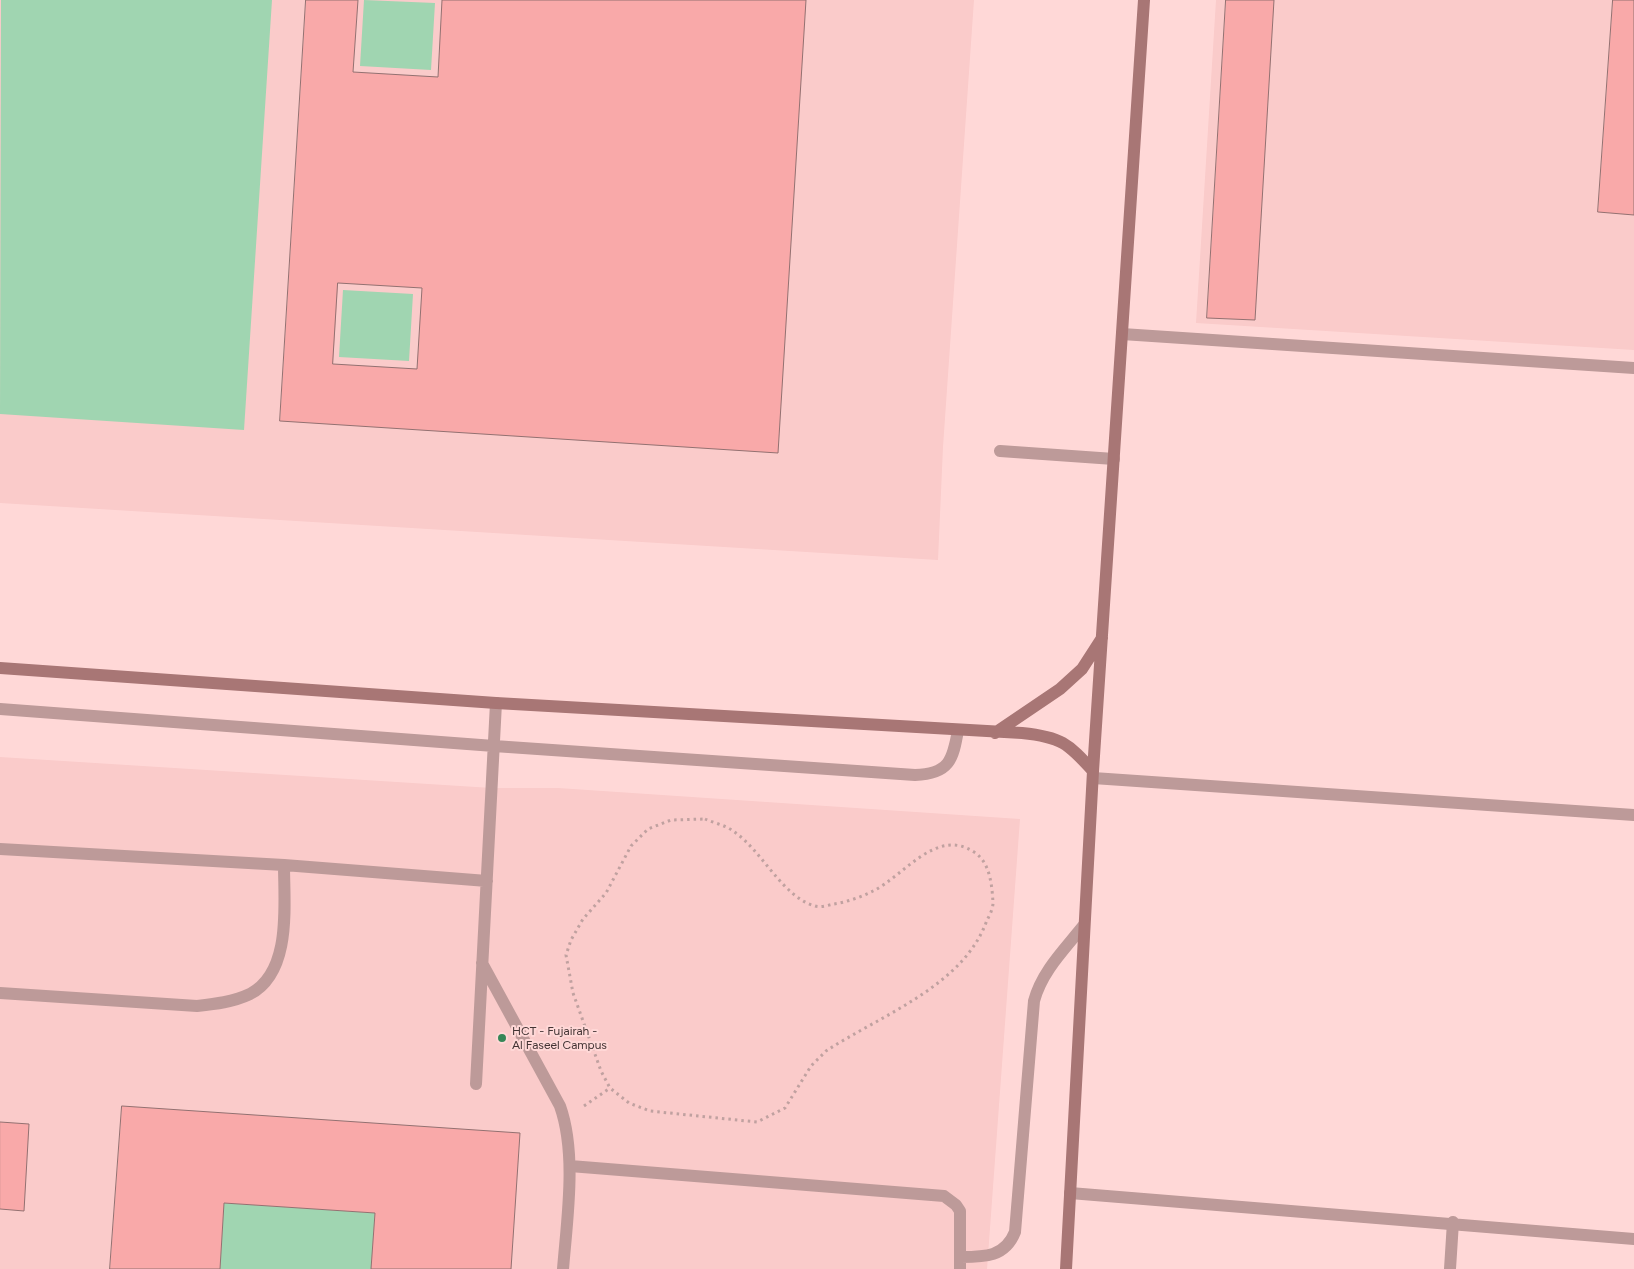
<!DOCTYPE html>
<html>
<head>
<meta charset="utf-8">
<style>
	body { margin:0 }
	canvas { display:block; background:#ffd8d7 }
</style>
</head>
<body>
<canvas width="1634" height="1269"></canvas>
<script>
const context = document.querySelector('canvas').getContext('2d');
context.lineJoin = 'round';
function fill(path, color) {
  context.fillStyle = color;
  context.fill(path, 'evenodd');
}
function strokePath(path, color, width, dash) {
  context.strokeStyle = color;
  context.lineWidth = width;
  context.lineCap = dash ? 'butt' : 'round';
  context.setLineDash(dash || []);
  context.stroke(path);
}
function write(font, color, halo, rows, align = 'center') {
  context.font = font + ' Figtree,sans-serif';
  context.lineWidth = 4;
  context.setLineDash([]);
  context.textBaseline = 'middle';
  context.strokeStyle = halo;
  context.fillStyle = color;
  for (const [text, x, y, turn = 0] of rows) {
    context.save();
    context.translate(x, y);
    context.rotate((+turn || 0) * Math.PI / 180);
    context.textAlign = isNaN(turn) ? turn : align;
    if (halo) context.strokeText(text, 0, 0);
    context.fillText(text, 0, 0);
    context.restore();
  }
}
fill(new Path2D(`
	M0,0H974L943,447L938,560L0,503Z
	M1216,0H1634V350L1196,323Z
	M0,757L492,788H558L1020,819L987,1269H0Z`), '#facbca');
fill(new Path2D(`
	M1,0H272L244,430L0,414Z
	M364,0L435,3L431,70L360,66Z
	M343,290L413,294L409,361L339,357Z
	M224,1203L375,1213L371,1269H220Z`), '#a0d5b1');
const building = new Path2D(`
	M306,0H358L353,72L438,77L442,0H806L778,453L280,421ZM338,283L422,288L417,369L333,364Z
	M1226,0H1274L1255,320L1207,318Z
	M1613,0H1634V215L1598,212Z
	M122,1106L520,1133L511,1269H371L375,1213L224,1203L220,1269H110Z
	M0,1122L29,1124L24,1211L0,1209Z`);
fill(building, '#f9a9a9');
strokePath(building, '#937171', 1);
strokePath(new Path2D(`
	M705,819C714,823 725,825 733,831C762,850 782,897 815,906C821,908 828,905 834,904C847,902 861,897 873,891C904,876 936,827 974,852C990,862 992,885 993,903C993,908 990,915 987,920C964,986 881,1015 826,1051L811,1066L785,1108L757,1122L650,1111L629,1103L610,1088L601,1071L573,993L566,955L571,940L583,919L606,893L631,846L648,829L671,820Z
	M584,1106L610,1088`), '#c0a1a0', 3, [2.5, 4]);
strokePath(new Path2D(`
	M1000,451L1114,459
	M0,709L494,746L915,775C949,774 953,760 958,730
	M0,849L284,865L487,881
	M482,963L560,1106C577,1154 567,1219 563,1269
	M0,993L197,1006C215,1004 233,1002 250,994C292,972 284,905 284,865
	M476,1084L496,703
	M570,1166L944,1196L956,1205L960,1211V1269
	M961,1257C985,1257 1005,1257 1015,1232L1034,1001C1042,971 1065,949 1084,925`), '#bd9a99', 12);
strokePath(new Path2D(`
	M1122,334L1634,368
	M1093,778L1634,815
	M1070,1193L1634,1239
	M1450,1269L1453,1222`), '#bd9a99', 12);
strokePath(new Path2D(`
	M0,668L496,703L1022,733C1061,737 1068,743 1093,771
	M995,733L1060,689L1082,669L1102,638
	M1066,1269L1093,771L1144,0`), '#a87675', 12);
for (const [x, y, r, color] of [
	[502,1038,5,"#368657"]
]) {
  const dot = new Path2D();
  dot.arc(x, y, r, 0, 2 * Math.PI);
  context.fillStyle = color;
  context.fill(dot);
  strokePath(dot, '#ffd8d7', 2);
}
write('12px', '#433434', '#ffd8d7', [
	["HCT - Fujairah -",512,1031],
	["Al Faseel Campus",512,1045]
], 'left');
</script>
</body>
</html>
